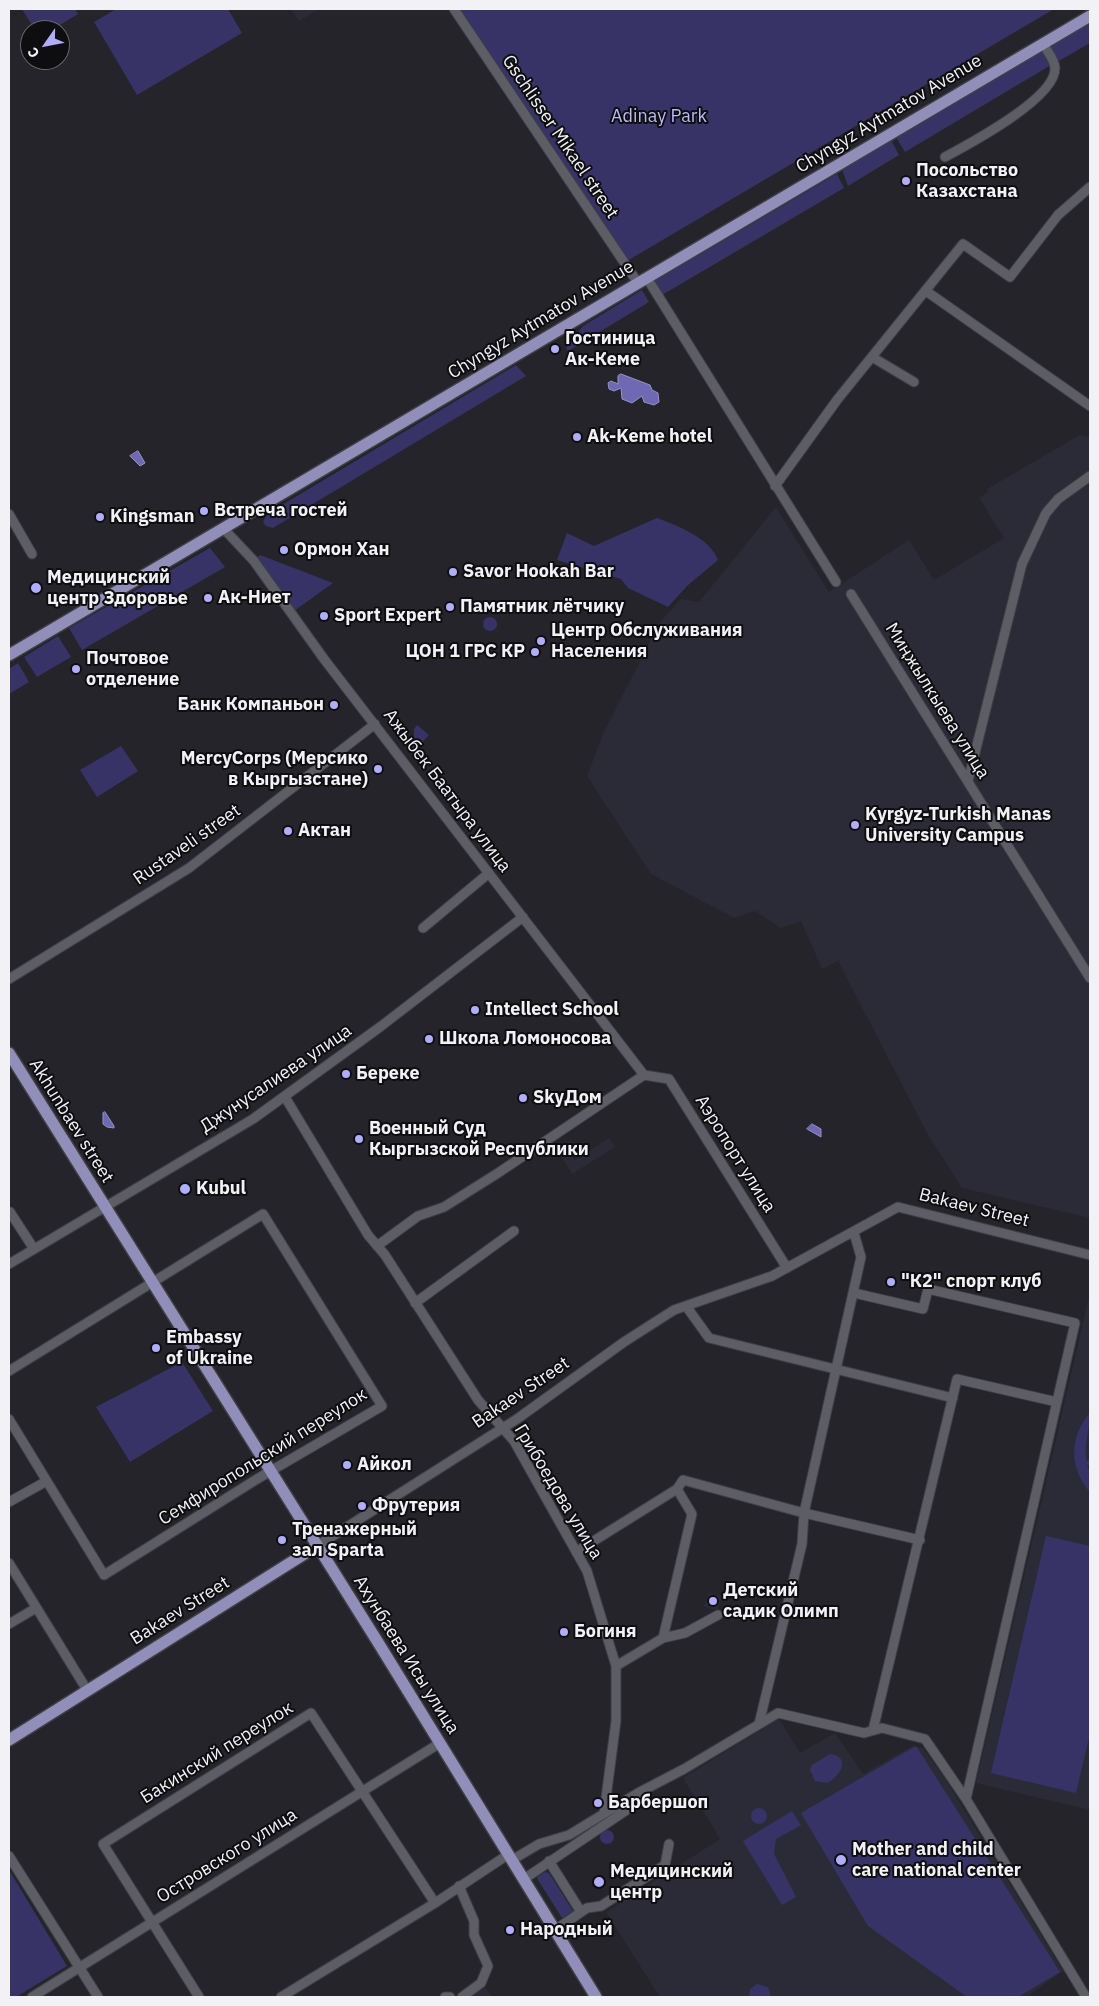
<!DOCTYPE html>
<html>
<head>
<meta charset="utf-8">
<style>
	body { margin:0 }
	#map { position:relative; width:1099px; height:2006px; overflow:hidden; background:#24242a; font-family:"IBM Plex Sans",sans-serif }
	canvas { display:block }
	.frame { position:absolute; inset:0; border:10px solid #f1f1f6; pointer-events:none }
	.north { position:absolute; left:20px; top:20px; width:50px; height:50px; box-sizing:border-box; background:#0e0e10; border:1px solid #69696c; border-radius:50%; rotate:237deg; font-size:14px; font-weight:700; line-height:20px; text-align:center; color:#f1f1f6 }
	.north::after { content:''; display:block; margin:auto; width:18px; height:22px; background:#b0adfa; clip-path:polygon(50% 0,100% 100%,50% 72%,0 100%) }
</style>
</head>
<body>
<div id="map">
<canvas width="1099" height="2006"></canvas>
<div class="frame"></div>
<div class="north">С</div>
</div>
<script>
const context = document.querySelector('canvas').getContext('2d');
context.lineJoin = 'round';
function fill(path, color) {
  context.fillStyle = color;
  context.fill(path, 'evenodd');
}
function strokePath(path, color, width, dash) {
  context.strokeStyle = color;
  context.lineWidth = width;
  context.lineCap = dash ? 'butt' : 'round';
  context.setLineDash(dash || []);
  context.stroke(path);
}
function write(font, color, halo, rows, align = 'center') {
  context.font = font + ' "IBM Plex Sans",sans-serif';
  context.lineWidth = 4;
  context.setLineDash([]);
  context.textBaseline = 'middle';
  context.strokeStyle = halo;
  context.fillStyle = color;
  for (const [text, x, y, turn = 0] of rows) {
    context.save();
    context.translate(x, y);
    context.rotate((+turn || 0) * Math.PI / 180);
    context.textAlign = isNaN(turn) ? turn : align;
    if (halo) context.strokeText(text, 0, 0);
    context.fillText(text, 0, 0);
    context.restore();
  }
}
fill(new Path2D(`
	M291,9H319L299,21Z
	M1080,435L1090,438V1218L962,1188L928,1135L838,961L822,969L801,921L781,928L755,911L734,918L651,874L587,776L603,734L660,622L681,599L699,602L776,507L829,592L909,540L934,580L1004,538L979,498L988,492L987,489Z
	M609,1138L615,1147L572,1174L557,1149L570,1141L575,1148L569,1152L575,1160Z
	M1090,1293V1810L976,1783Z
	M709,1593L722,1597L717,1610L704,1606Z
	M779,1719L800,1753L835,1733L863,1774L912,1746L923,1748L946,1780L1063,1971L1026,1997H660L606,1912L720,1839L683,1778Z
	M486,1988L492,1997H468Z`), '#2b2b37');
fill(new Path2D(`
	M22,9H75L78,14L52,30H35Z
	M116,9H228L242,33L137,95L94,22Z
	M456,9H1054L627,261Z
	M1090,21V43L1057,62L1048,45Z
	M1042,51L1051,65L905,152L896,137Z
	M891,140L899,155L848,186L842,169Z
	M837,174L844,188L662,295L655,281Z
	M642,290L649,302L568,351L566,348L583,326Z
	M516,365L526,376L273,528L266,526L263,522L267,514Z
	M657,518C678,526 710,538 718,560L687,586L668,607L628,588L621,579L557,560L567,533L594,546Z
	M210,548L225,567L82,650L69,628Z
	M260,555L333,583L294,611L256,558Z
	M483 624a7 7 0 1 1 14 0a7 7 0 1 1-14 0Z
	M58,636L71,657L37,677L24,657Z
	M18,663L29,682L9,694V669Z
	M417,725L429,735L414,750L410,745L414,735V729Z
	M121,746L138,771L97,797L80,770Z
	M182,1362L213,1411L130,1462L96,1407Z
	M1090,1413C1090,1430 1083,1445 1087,1462L1090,1459V1467L1087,1464L1090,1473V1492C1069,1468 1069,1437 1090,1413Z
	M1046,1536L1090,1546V1733L1076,1793L991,1773Z
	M916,1746L1060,1972L1018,1997H967L868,1926L801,1813Z
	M830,1754C852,1757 840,1777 827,1783L815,1781L810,1770L812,1765Z
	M751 1816a8 8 0 1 1 16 0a8 8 0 1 1-16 0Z
	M792,1811L801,1825L776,1839L774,1854L796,1897L782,1905L743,1841Z
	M600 1837a7 7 0 1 1 14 0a7 7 0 1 1-14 0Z
	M9,1870L67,1966L16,1997H9Z
	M545,1872L549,1873L573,1911L562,1918L538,1880L537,1877Z
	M757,1984L768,1987L771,1997H749L750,1989Z`), '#383367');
const water = new Path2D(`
	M621,374L650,385L652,390L658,393L659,402L654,405L644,402L642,396L632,403L622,399L621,388L614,391L609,389L608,383L611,381L618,384V376Z
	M138,451L145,463L140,466L130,456Z
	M105,1112L114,1126V1128L107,1127L103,1124V1113Z
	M812,1124L821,1129V1137L807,1129Z`);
fill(water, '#6e69b2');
strokePath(water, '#9592c6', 1);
const minor = new Path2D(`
	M454,9L638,283
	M945,157C969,144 1056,98 1055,68C1055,60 1047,51 1043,44
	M647,278L836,582
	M926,291L1090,406
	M872,357L914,382
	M775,486L837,400L963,244L1010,277L1058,215L1090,187
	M9,514L32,554
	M223,528L254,561L324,659L644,1075
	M851,594L1090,978
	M968,781L1022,564L1046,513L1058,499L1090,476
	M423,928L489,873
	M9,979L189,868L375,724
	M644,1075L669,1079L787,1268
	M285,1097L368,1235L385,1255L478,1400L514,1441L587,1571L616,1666V1721L604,1813
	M10,1212L34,1249
	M377,1246L418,1216L444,1207L498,1173L644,1075
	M9,1264L253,1119L380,1027L523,917
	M854,1293L923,1309L928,1289L1075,1323L966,1799
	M415,1303L514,1231
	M686,1306L709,1338L953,1398
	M9,1371L263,1214L382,1406L257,1479L104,1575L9,1419
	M9,1502L45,1482
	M317,1546L517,1419L624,1342L674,1310L772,1276L898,1207L1090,1255
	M576,1552L677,1489L683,1480L804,1513L920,1540
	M9,1563L87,1690
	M9,1624L36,1608
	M663,1638L685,1633L718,1615
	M616,1666L663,1638L692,1514L677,1489
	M759,1724L802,1544L804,1513L861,1257L854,1233
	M873,1730L957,1379L1057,1402
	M9,1856L98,1997
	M512,1860L539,1844L569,1835L638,1793L684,1769L778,1713L864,1733L882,1728L925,1739L966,1799L1086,1997
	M549,1861L581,1912
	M524,1879L640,1801
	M459,1886L474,1921V1935L488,1966L481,1983L462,1997
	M555,1930L587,1908L601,1906L665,1865L669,1844
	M32,1997L440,1743
	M199,1997L103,1844L311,1713L435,1903
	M281,1997L435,1903L509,1854
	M445,1997H450`);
const major = new Path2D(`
	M9,655L1090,16
	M9,1053L379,1644L596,1997
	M9,1740L317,1546`);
strokePath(minor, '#3f3f45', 11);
strokePath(major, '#3f3f45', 14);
strokePath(minor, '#5d5d65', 9);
strokePath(major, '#918fba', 11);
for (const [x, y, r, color] of [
	[906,181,5,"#b0adfa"],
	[555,349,5,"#b0adfa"],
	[577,437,5,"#b0adfa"],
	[204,511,5,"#b0adfa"],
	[100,517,5,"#b0adfa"],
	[284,550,5,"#b0adfa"],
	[453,572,5,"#b0adfa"],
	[36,588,6,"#b0adfa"],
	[208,598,5,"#b0adfa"],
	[450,607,5,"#b0adfa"],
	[324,616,5,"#b0adfa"],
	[541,641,5,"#b0adfa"],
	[535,652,5,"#b0adfa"],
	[76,669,5,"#b0adfa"],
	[334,705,5,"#b0adfa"],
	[378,769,5,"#b0adfa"],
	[855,825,5,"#b0adfa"],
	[288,831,5,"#b0adfa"],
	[475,1010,5,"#b0adfa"],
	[429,1039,5,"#b0adfa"],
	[346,1074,5,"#b0adfa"],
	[523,1098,5,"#b0adfa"],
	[359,1139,5,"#b0adfa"],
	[185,1189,6,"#b0adfa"],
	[891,1282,5,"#b0adfa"],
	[156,1348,5,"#b0adfa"],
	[347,1465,5,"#b0adfa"],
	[362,1506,5,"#b0adfa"],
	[282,1540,5,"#b0adfa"],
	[713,1601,5,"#b0adfa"],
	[564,1632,5,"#b0adfa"],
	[598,1803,5,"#b0adfa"],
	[841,1860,6,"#b0adfa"],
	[599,1882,6,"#b0adfa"],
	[510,1930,5,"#b0adfa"]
]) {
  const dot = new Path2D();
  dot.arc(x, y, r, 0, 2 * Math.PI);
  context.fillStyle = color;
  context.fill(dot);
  strokePath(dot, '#0e0e10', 2);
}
write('18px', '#f1f1f6', '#0e0e10', [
	["Chyngyz Aytmatov Avenue",889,114,-31],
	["Gschlisser Mikael street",560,137,56],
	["Chyngyz Aytmatov Avenue",541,320,-31],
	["Миңжылкыева улица",937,701,58],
	["Ажыбек Баатыра улица",447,791,53],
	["Rustaveli street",187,845,-35],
	["Джунусалиева улица",276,1079,-34],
	["Akhunbaev street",71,1121,58],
	["Аэропорт улица",735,1154,58],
	["Bakaev Street",974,1208,14],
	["Bakaev Street",521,1393,-34],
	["Семфиропольский переулок",263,1457,-32],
	["Грибоедова улица",558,1492,59],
	["Bakaev Street",180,1611,-32],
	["Ахунбаева Исы улица",406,1655,58],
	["Бакинский переулок",217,1753,-32],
	["Островского улица",227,1856,-32]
]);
write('18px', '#bbbaf6', '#0e0e10', [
	["Adinay Park",659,117]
]);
write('bold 18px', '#f1f1f6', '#0e0e10', [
	["Посольство",916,171],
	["Казахстана",916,192],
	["Гостиница",565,339],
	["Ак-Кеме",565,360],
	["Ak-Keme hotel",587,437],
	["Встреча гостей",214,511],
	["Kingsman",110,517],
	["Ормон Хан",294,550],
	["Savor Hookah Bar",463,572],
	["Медицинский",47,578],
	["центр Здоровье",47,599],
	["Ак-Ниет",218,598],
	["Памятник лётчику",460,607],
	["Sport Expert",334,616],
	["Центр Обслуживания",551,631],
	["Населения",551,652],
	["ЦОН 1 ГРС КР",525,652,"right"],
	["Почтовое",86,659],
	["отделение",86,680],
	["Банк Компаньон",324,705,"right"],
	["MercyCorps (Мерсико",368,759,"right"],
	["в Кыргызстане)",368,780,"right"],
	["Kyrgyz-Turkish Manas",865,815],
	["University Campus",865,836],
	["Актан",298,831],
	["Intellect School",485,1010],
	["Школа Ломоносова",439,1039],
	["Береке",356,1074],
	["SkyДом",533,1098],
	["Военный Суд",369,1129],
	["Кыргызской Республики",369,1150],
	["Kubul",196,1189],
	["\"К2\" спорт клуб",901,1282],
	["Embassy",166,1338],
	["of Ukraine",166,1359],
	["Айкол",357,1465],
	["Фрутерия",372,1506],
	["Тренажерный",292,1530],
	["зал Sparta",292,1551],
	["Детский",723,1591],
	["садик Олимп",723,1612],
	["Богиня",574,1632],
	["Барбершоп",608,1803],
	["Mother and child",852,1850],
	["care national center",852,1871],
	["Медицинский",610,1872],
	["центр",610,1893],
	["Народный",520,1930]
], 'left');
</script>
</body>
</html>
